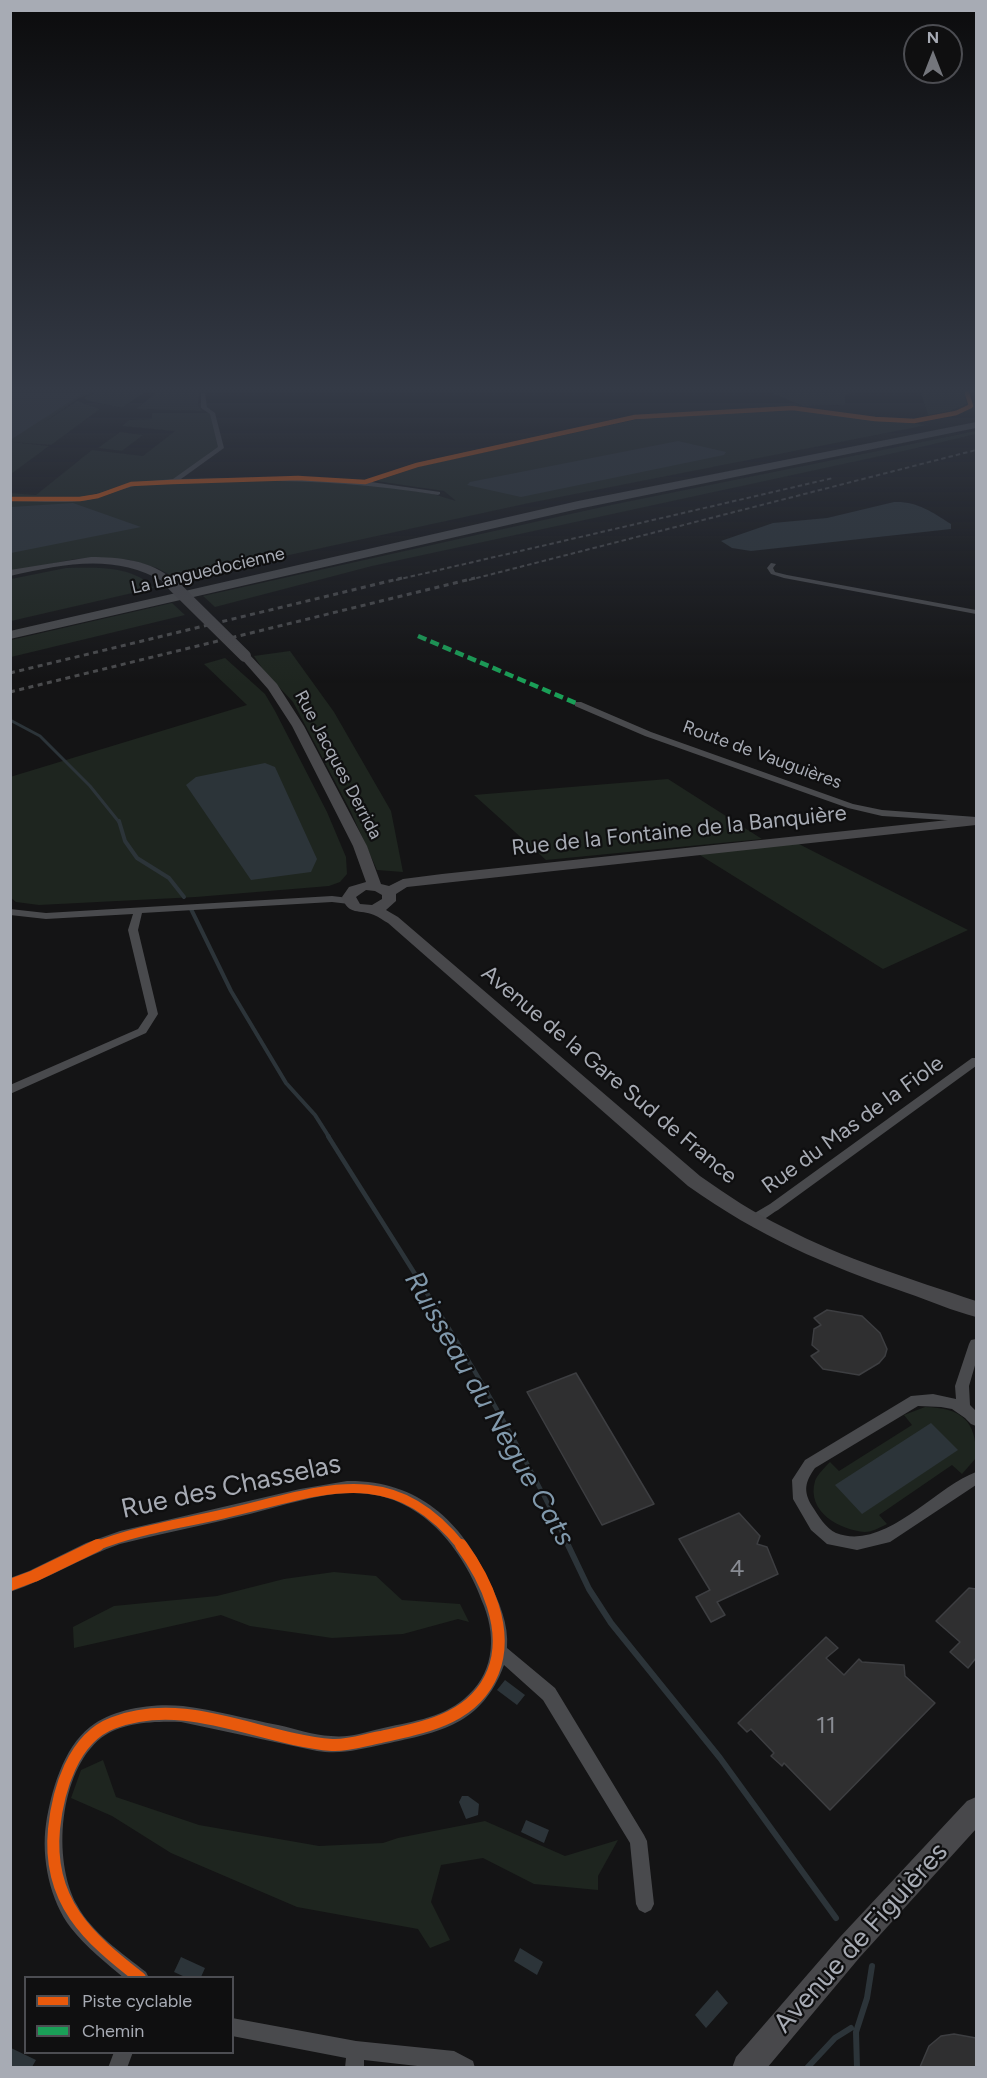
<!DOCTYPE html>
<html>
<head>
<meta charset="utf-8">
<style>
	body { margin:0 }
	#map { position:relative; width:987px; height:2078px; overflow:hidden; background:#141415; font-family:Figtree,sans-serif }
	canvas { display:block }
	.frame { position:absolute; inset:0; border:12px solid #a7abb4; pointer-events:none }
	.legend { position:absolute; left:24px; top:1976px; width:210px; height:78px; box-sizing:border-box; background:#0f0f10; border:2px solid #4c4d52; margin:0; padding:8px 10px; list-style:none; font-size:18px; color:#a7abb4 }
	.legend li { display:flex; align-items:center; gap:12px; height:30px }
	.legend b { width:30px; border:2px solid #4c4d52 }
	.north { position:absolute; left:903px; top:24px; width:60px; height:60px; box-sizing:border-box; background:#0f0f10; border:2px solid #4c4d52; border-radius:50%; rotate:0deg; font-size:16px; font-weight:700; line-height:24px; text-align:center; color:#a7abb4 }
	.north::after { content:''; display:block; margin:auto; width:21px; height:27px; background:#74767c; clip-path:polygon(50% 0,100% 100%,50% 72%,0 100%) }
</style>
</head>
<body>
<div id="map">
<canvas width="987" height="2078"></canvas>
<div class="frame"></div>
<ul class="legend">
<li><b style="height:8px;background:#e8590c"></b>Piste cyclable</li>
<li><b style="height:8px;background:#1a9f57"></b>Chemin</li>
</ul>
<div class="north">N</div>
</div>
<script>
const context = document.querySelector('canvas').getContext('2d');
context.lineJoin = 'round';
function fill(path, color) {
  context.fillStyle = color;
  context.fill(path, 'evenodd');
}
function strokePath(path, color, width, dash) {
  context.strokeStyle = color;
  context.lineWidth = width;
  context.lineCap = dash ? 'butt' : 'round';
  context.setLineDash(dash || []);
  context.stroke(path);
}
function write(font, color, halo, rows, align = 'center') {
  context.font = font + ' Figtree,sans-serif';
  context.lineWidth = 4.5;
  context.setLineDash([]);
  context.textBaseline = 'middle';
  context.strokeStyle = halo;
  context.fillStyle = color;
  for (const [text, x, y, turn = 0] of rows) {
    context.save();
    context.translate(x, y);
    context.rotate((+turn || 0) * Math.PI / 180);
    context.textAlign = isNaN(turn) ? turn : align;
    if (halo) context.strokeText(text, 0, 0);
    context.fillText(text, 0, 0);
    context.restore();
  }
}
fill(new Path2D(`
	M10,393H93L79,398L43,423L77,401L100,409L51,445L12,442L49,446L11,474Z
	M95,393H143L122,408L89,401L84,398Z
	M156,393H199L198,405L202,411L136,409Z
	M772,393H855L845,394V405L803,406Z
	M921,393H964L967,404L950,411L928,415Z
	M801,410L927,425L529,503L197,575L192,573L174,577L157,568L130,560L105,558L75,559L11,572L10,493L36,495L92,450L143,456L175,431L122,426L129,420L152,419V413H212L221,448L173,482L131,484L80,498L135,485L278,479L364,483L433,494L456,501L444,491L376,481L421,466L643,418Z
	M976,431V434L908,450L372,566L215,607L203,596L611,505Z
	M120,432L143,435L122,451L98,448Z
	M66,568C97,568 131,565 154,588L11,621V579Z
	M172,603L185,615L11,657V640Z
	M290,651L334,712L391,811L403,872L377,870L351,812L293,702L264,671L254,656Z
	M225,658L265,694L275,711L327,812L346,857L347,874L340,882L329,886L196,897L39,905L16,902L10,897V777L247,705L204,664Z
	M668,779L762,839L546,860L474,795Z
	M793,841L968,930L883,969L695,852Z
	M925,1407C961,1408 977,1420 976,1458L962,1474L952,1465L879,1515L887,1524C881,1527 872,1532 865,1532C840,1530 806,1512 815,1481C817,1475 825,1467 830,1462L839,1471L912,1425L904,1415Z
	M334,1572L376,1576L402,1600L460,1604L469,1622L458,1619L403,1634L332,1638L250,1626L221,1615L74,1648L73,1627L114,1606L217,1596L284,1579Z
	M103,1760L116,1797L199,1825L319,1846L383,1843L398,1838L485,1821L565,1856L618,1840L598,1876V1890L534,1884L483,1858L441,1865L431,1902L450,1940L430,1948L418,1929L297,1907L171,1853L112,1816L71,1798L81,1770Z`), '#1e251f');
fill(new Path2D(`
	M10,393H83L12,439Z
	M678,441L726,452L724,455L521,497L467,485L470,482Z
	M894,502C917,501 932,512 951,524V529L751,551L732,548L721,541L773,523L827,518Z
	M73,503L141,527L11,553V507Z
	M265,763L275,767L317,859L311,872L251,880L186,785L196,777Z
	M931,1423L958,1450L862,1514L835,1485Z
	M505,1680L525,1695L517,1705L497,1690Z
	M462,1796H468L479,1804L478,1815L466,1819L459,1802Z
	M526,1820L549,1830L544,1843L521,1832Z
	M520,1948L543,1962L537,1975L514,1961Z
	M181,1957L205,1968L201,1977H185L174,1972Z
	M717,1990L728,2003L706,2028L695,2015Z
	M11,2048L36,2060L32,2067H11Z`), '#2c3439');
strokePath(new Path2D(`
	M10,720L40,736L90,786L119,822`), '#2c3439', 3);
strokePath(new Path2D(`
	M119,821L125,841L137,858L169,878L184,897
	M191,909L231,991L286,1083L315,1115L329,1137`), '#2c3439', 4);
strokePath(new Path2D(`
	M328,1136C411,1269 502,1404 569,1547`), '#2c3439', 4.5);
strokePath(new Path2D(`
	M568,1545L589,1589L611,1623L720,1758L836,1918
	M807,2068L835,2038L851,2028
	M857,2068L856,2032L867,1998L872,1966`), '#2c3439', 6);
const building = new Path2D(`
	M827,1310L862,1316L880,1333L887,1349L885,1356L879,1363L859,1375L823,1369L811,1356L819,1351L812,1345L814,1329L821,1325L814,1318Z
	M576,1373L654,1504L602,1525L527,1392Z
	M739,1513L760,1536L757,1544L767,1547L778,1574L717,1602L725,1615L711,1622L696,1597L710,1590L679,1539Z
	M969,1588L976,1589V1658L968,1668L950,1652L960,1642L936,1621Z
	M826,1637L838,1648L826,1658L844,1675L859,1659L862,1662L904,1665L905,1676L935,1703L830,1810L784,1763L782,1766L771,1756L774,1753L751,1729L747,1732L738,1723Z
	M954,2034L976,2038V2067H920L929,2046L941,2036Z`);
fill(building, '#2f2f30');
strokePath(building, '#3d3e41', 1.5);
fill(new Path2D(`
	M201,393H205L207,407L215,413L224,448L181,479L288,477L363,481L417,463L635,415L793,406L875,417L914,419L931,416L934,418L914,423L875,421L793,410L635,419L419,466L371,482L440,492V494L438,495C339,479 241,478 141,485C123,487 107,496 88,500C63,504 36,501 10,501V497H79L93,495L131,483L173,479L218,447L210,414L201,408Z
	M771,563L776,564L773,568L775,572L787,575L976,610V614L784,578L771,574L767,568Z
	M575,702H581L651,732L853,804L882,810L976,817V822L882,816L848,808L645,736L575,706Z
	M332,896L349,898L354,901L349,904L332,902L142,913L138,930L158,1014L146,1033L10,1094V1085L138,1029L148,1014L128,930L133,914L46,919L10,915V909L46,913Z
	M972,1058H976V1066L778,1210C769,1215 758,1226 748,1223L746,1220L748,1217L770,1204Z
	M976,1339V1362L969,1386L970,1405L976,1411V1426L971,1424L965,1418L952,1409L941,1407L918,1406L815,1468C805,1482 803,1491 812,1506C818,1515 826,1529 836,1533C884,1552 935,1487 976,1472V1485L890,1542L857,1550L827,1544L811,1530L793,1499L792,1480L805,1460L911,1396L933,1394L956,1399L955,1386L969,1344L971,1340Z
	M347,1481C417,1480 461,1520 489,1581C499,1602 509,1624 507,1648L555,1688L644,1835L647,1841L654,1904L651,1910L645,1913L639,1910L636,1904L630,1843L543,1700L504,1665C482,1725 440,1732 385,1744C361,1749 341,1755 317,1751L181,1722C156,1721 122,1722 101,1738C59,1772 52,1860 77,1905C92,1933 122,1953 146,1972L149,1978H124C106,1963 86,1947 71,1928C50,1901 41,1858 46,1824C51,1792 63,1748 90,1727C114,1708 154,1703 183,1706C215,1710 247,1719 278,1725C296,1729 313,1735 331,1736C348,1738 363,1733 379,1729C408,1722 440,1719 464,1699C493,1675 497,1640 484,1606C463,1547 419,1491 350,1493C316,1494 282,1506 250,1514C206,1525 163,1533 120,1544C82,1557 49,1579 10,1592V1578L29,1571L86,1543L120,1531L300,1489Z
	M232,2018L356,2041L454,2051L473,2061L475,2068H435L364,2060V2068H345L346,2058L232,2036Z
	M114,2052H133L127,2068H108Z`), '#494a4d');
fill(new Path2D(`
	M91,557C118,557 152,560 173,580L164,582C113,553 65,564 10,576V570Z
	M245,653L249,654L277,684L304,726L367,846L381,884L389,886L403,879L442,874L976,817V825L407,887L396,894V901L386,910L398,917L700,1176C727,1195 754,1213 783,1227C844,1259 911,1279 976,1301V1317C953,1311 930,1301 907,1293C823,1264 760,1237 688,1186L388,923C384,921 379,917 374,915C360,909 348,916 342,897L349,887L366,882L353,846L292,726L268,689L239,656ZM366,890L375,891L382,895V899L372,905L360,904L356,897Z
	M976,1797V1829L860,1957L767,2068H732L736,2057L840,1937L967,1801Z`), '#48484b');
fill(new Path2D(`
	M976,422V428L578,509L10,639V631L578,501Z`), '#4b4c4e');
strokePath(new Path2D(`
	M396,580L833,478
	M469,580L976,450`), '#4a4b4d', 2, [4.5, 3]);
strokePath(new Path2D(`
	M10,673L402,578
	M10,692L475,578`), '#4a4b4d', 3, [5, 4.5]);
strokePath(new Path2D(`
	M168,580L245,656`), '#48484b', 12);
strokePath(new Path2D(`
	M418,636L578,704`), '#1a9f57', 4.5, [9, 4.5]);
strokePath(new Path2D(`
	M10,499H80L98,496L131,484L172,482L298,478L365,482L417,465L635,417L793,408L875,419L914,421L956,413L971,406L967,393`), '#e8590c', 4.5);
strokePath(new Path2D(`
	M94,1547C135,1530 180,1524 223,1514C318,1493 390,1456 462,1547`), '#e8590c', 9);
strokePath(new Path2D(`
	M10,1585L34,1576L98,1545
	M140,1978C88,1938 47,1901 54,1829C58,1790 73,1738 113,1723C186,1695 259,1739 332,1745C349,1746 364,1740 381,1737C425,1727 474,1719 493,1672C510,1630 486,1579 461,1545`), '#e8590c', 12);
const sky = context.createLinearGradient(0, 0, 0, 684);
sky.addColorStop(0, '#0b0b0c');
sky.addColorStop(0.57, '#343a46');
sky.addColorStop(1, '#343a4600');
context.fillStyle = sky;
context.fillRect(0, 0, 987, 684);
write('18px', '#a7abb4', '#0f0f10', [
	["La Languedocienne",208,571,-13],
	["Route de Vauguières",762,755,20],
	["Rue Jacques Derrida",338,765,62]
]);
write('22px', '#a7abb4', '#0f0f10', [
	["Rue de la Fontaine de la Banquière",679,831,-6],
	["Avenue de la Gare Sud de France",609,1075,40],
	["Rue du Mas de la Fiole",853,1125,-36]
]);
write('24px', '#898c93', null, [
	["4",737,1569],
	["11",826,1726]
]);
write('27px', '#a7abb4', '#0f0f10', [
	["Rue des Chasselas",231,1487,-12],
	["Avenue de Figuières",861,1938,-48]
]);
write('italic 28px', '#8199ac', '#0f0f10', [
	["Ruisseau du Nègue Cats",489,1409,60]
]);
</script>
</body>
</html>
